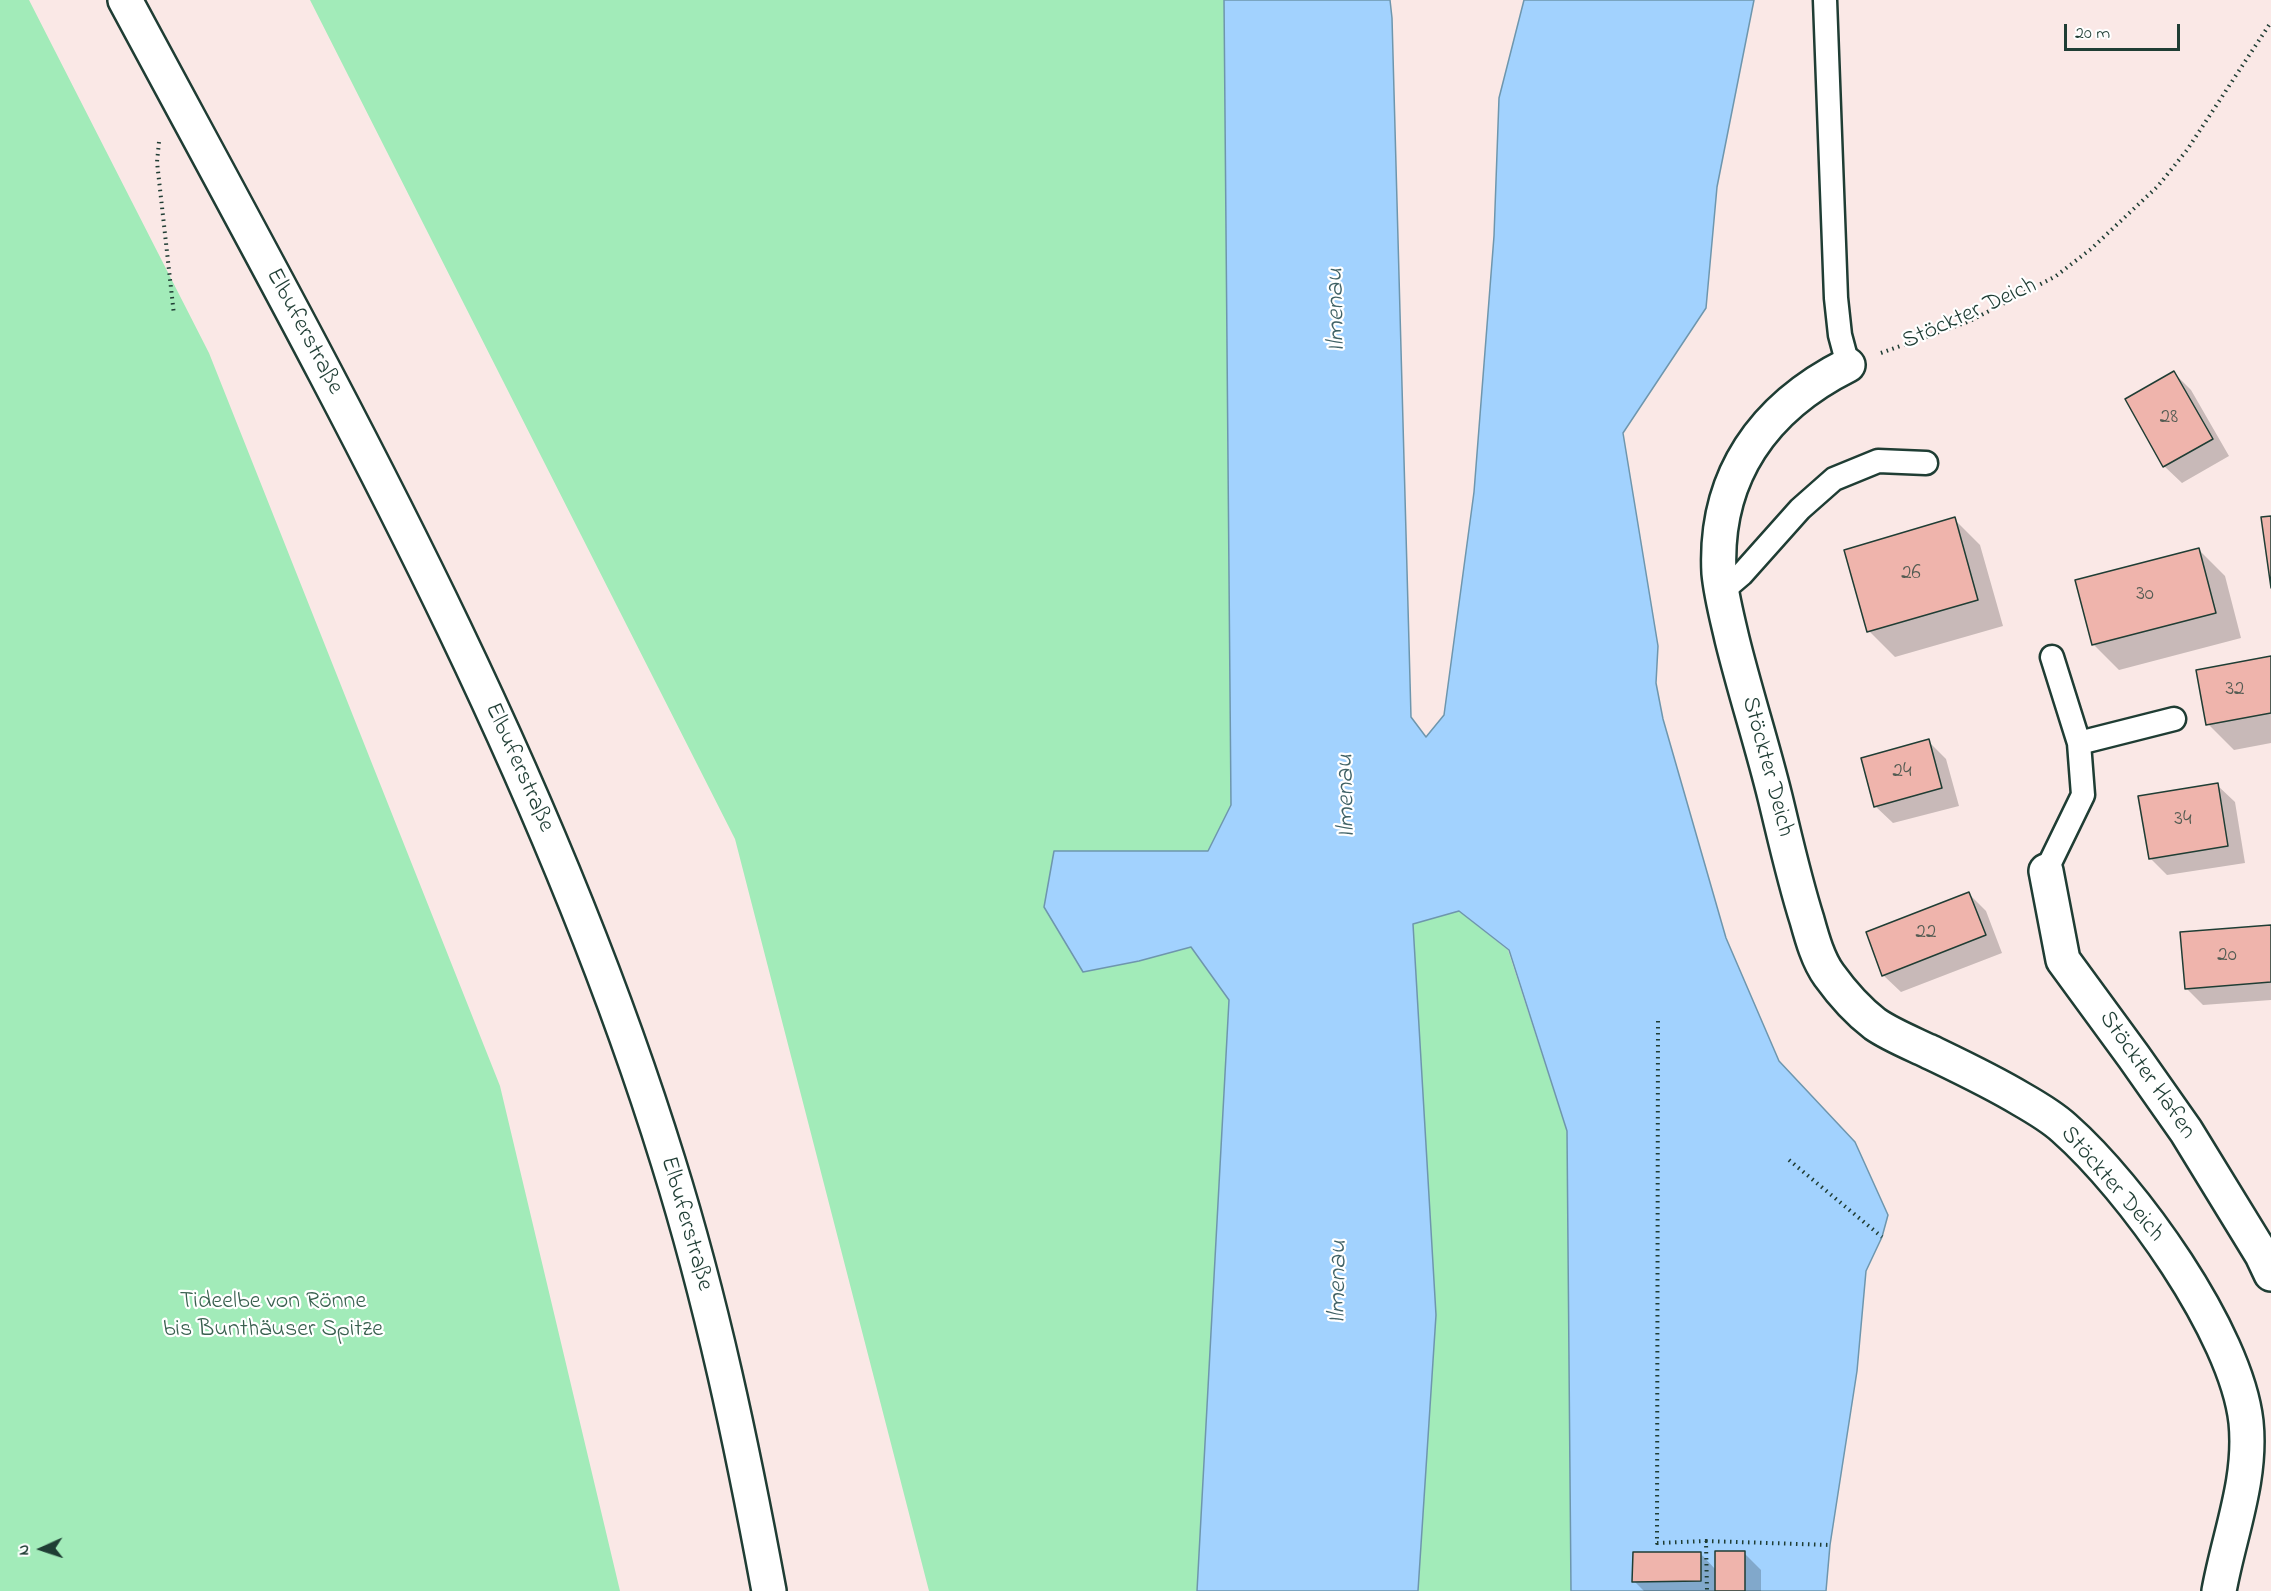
<!DOCTYPE html>
<html>
<head>
<meta charset="utf-8">
<style>
	body { margin:0 }
	#map { position:relative; width:2271px; height:1591px; overflow:hidden; background:#fae8e6; font-family:"Indie Flower",sans-serif }
	canvas { display:block }
	.north { position:absolute; left:12px; top:1519px; width:60px; height:60px; -webkit-text-stroke:4px #fff; paint-order:stroke; rotate:267deg; font-size:16px; font-weight:700; line-height:24px; text-align:center; color:#1f3d34 }
	.north::after { content:''; display:block; margin:auto; width:21px; height:27px; background:#1f3d34; clip-path:polygon(50% 0,100% 100%,50% 72%,0 100%) }
	.scale { position:absolute; left:2064px; top:24px; width:116px; height:27px; box-sizing:border-box; border:3px solid #1f3d34; border-top:0; padding-left:8px; font-size:18px; line-height:21px; white-space:nowrap; color:#1f3d34; -webkit-text-stroke:4px #fff; paint-order:stroke }
</style>
</head>
<body>
<div id="map">
<canvas width="2271" height="1591"></canvas>
<div class="north">N</div>
<div class="scale">20 m</div>
</div>
<script>
const context = document.querySelector('canvas').getContext('2d');
context.lineJoin = 'round';
function fill(path, color) {
  context.fillStyle = color;
  context.fill(path, 'evenodd');
}
function strokePath(path, color, width, dash) {
  context.strokeStyle = color;
  context.lineWidth = width;
  context.lineCap = dash ? 'butt' : 'round';
  context.setLineDash(dash || []);
  context.stroke(path);
}
function write(font, color, halo, rows, align = 'center') {
  context.font = font + ' "Indie Flower",sans-serif';
  context.lineWidth = 4.5;
  context.setLineDash([]);
  context.textBaseline = 'middle';
  context.strokeStyle = halo;
  context.fillStyle = color;
  for (const [text, x, y, turn = 0] of rows) {
    context.save();
    context.translate(x, y);
    context.rotate((+turn || 0) * Math.PI / 180);
    context.textAlign = isNaN(turn) ? turn : align;
    if (halo) context.strokeText(text, 0, 0);
    context.fillText(text, 0, 0);
    context.restore();
  }
}
fill(new Path2D(`
	M0,0H29L209,353L500,1086L620,1591H0Z
	M310,0H1224L1231,805L1208,851H1054L1139,961L1191,947L1229,1000L1197,1591H929L735,839Z
	M1459,911L1508,950L1567,1131L1571,1591H1418L1436,1315L1413,924Z`), '#a2ebb9');
const water = new Path2D(`
	M1224,0H1390L1392,18L1411,717L1426,737L1444,715L1474,492L1494,236L1499,98L1524,0H1754L1717,187L1706,308L1623,433L1658,646L1656,683L1663,719L1726,938L1779,1061L1855,1142L1888,1215L1882,1237L1866,1271L1857,1371L1830,1545L1826,1591H1571L1567,1131L1509,950L1459,911L1413,924L1436,1315L1418,1591H1197L1229,1000L1191,947L1139,961L1083,972L1044,907L1054,851H1208L1231,805Z`);
fill(water, '#a2d2fe');
strokePath(water, '#6e96ad', 1.5);
fill(new Path2D(`
	M2174,373L2191,390L2229,456L2182,483L2164,466Z
	M1954,519L1980,545L2003,626L1895,657L1869,631Z
	M2199,550L2225,576L2241,638L2119,670L2093,644Z
	M2271,657V743L2234,750L2208,724Z
	M1928,741L1946,759L1959,806L1893,823L1875,806Z
	M2217,785L2235,802L2245,863L2167,875L2150,858Z
	M1969,894L1986,911L2002,953L1901,992L1883,975Z
	M2271,927V1000L2203,1005L2186,988Z
	M1700,1553L1716,1570L1744,1553L1761,1570V1591H1644L1634,1581Z`), '#0003');
const building = new Path2D(`
	M2174,371L2213,439L2163,467L2125,399Z
	M2271,516V588L2261,517Z
	M1955,517L1978,600L1867,632L1844,550Z
	M2199,548L2216,613L2092,645L2075,580Z
	M2271,656V713L2206,725L2196,670Z
	M1929,739L1942,788L1874,807L1861,758Z
	M2218,783L2228,846L2149,859L2138,796Z
	M1969,892L1986,935L1882,976L1866,932Z
	M2271,925V982L2185,989L2180,932Z
	M1715,1551H1745V1591H1715Z
	M1633,1552H1701V1581L1632,1582Z`);
fill(building, '#efb4ac');
strokePath(building, '#1f3d34', 1.5);
const lane = new Path2D(`
	M1825,0L1836,298L1840,335L1848,365
	M1722,591L1742,574L1800,509L1834,479L1878,461L1926,463
	M2079,743L2174,719
	M2046,871L2083,795L2079,743L2052,657`);
const street = new Path2D(`
	M1848,365C1764,407 1714,476 1719,573C1721,595 1727,617 1732,639C1745,692 1762,744 1775,797C1785,838 1794,879 1807,920C1812,938 1818,960 1829,975C1842,993 1858,1011 1875,1024C1891,1035 1911,1043 1928,1051C1959,1066 1991,1081 2021,1099C2035,1107 2052,1117 2064,1128C2132,1188 2236,1332 2246,1422C2252,1480 2229,1535 2219,1591
	M2046,871L2063,960L2134,1057L2186,1131L2262,1255L2271,1274`);
const secondary = new Path2D(`
	M125,0C327,376 541,751 668,1161C712,1302 742,1445 769,1591`);
strokePath(lane, '#1f3d34', 27);
strokePath(street, '#1f3d34', 38);
strokePath(secondary, '#1f3d34', 38);
strokePath(new Path2D(`
	M159,142L157,162L174,315
	M1881,353L1970,321L2056,276L2091,249L2158,186L2187,150L2271,22
	M1658,1021L1657,1543L1706,1541L1707,1591
	M1789,1160L1882,1237
	M1706,1541L1830,1545`), '#1f3d34', 4, [1.5, 4.5]);
strokePath(lane, '#fff', 22);
strokePath(street, '#fff', 33);
strokePath(secondary, '#fff', 33);
write('21px', '#535b52', null, [
	["28",2169,419],
	["26",1911,575],
	["30",2145,596],
	["32",2235,691],
	["24",1902,773],
	["34",2183,821],
	["22",1926,934],
	["20",2227,957]
]);
write('24px', '#1f3d34', '#fff', [
	["Stöckter Deich",1970,315,-24],
	["Elbuferstraße",303,332,62],
	["Stöckter Deich",1766,767,75],
	["Elbuferstraße",518,768,66],
	["Stöckter Hafen",2146,1076,55],
	["Stöckter Deich",2111,1185,49],
	["Elbuferstraße",685,1224,74]
]);
write('24px', '#39604f', '#fff', [
	["Tideelbe von Rönne",273,1303],
	["bis Bunthäuser Spitze",273,1331]
]);
write('italic 26px', '#406266', '#fff', [
	["Ilmenau",1338,310,-91],
	["Ilmenau",1348,796,-91],
	["Ilmenau",1340,1282,-89]
]);
</script>
</body>
</html>
